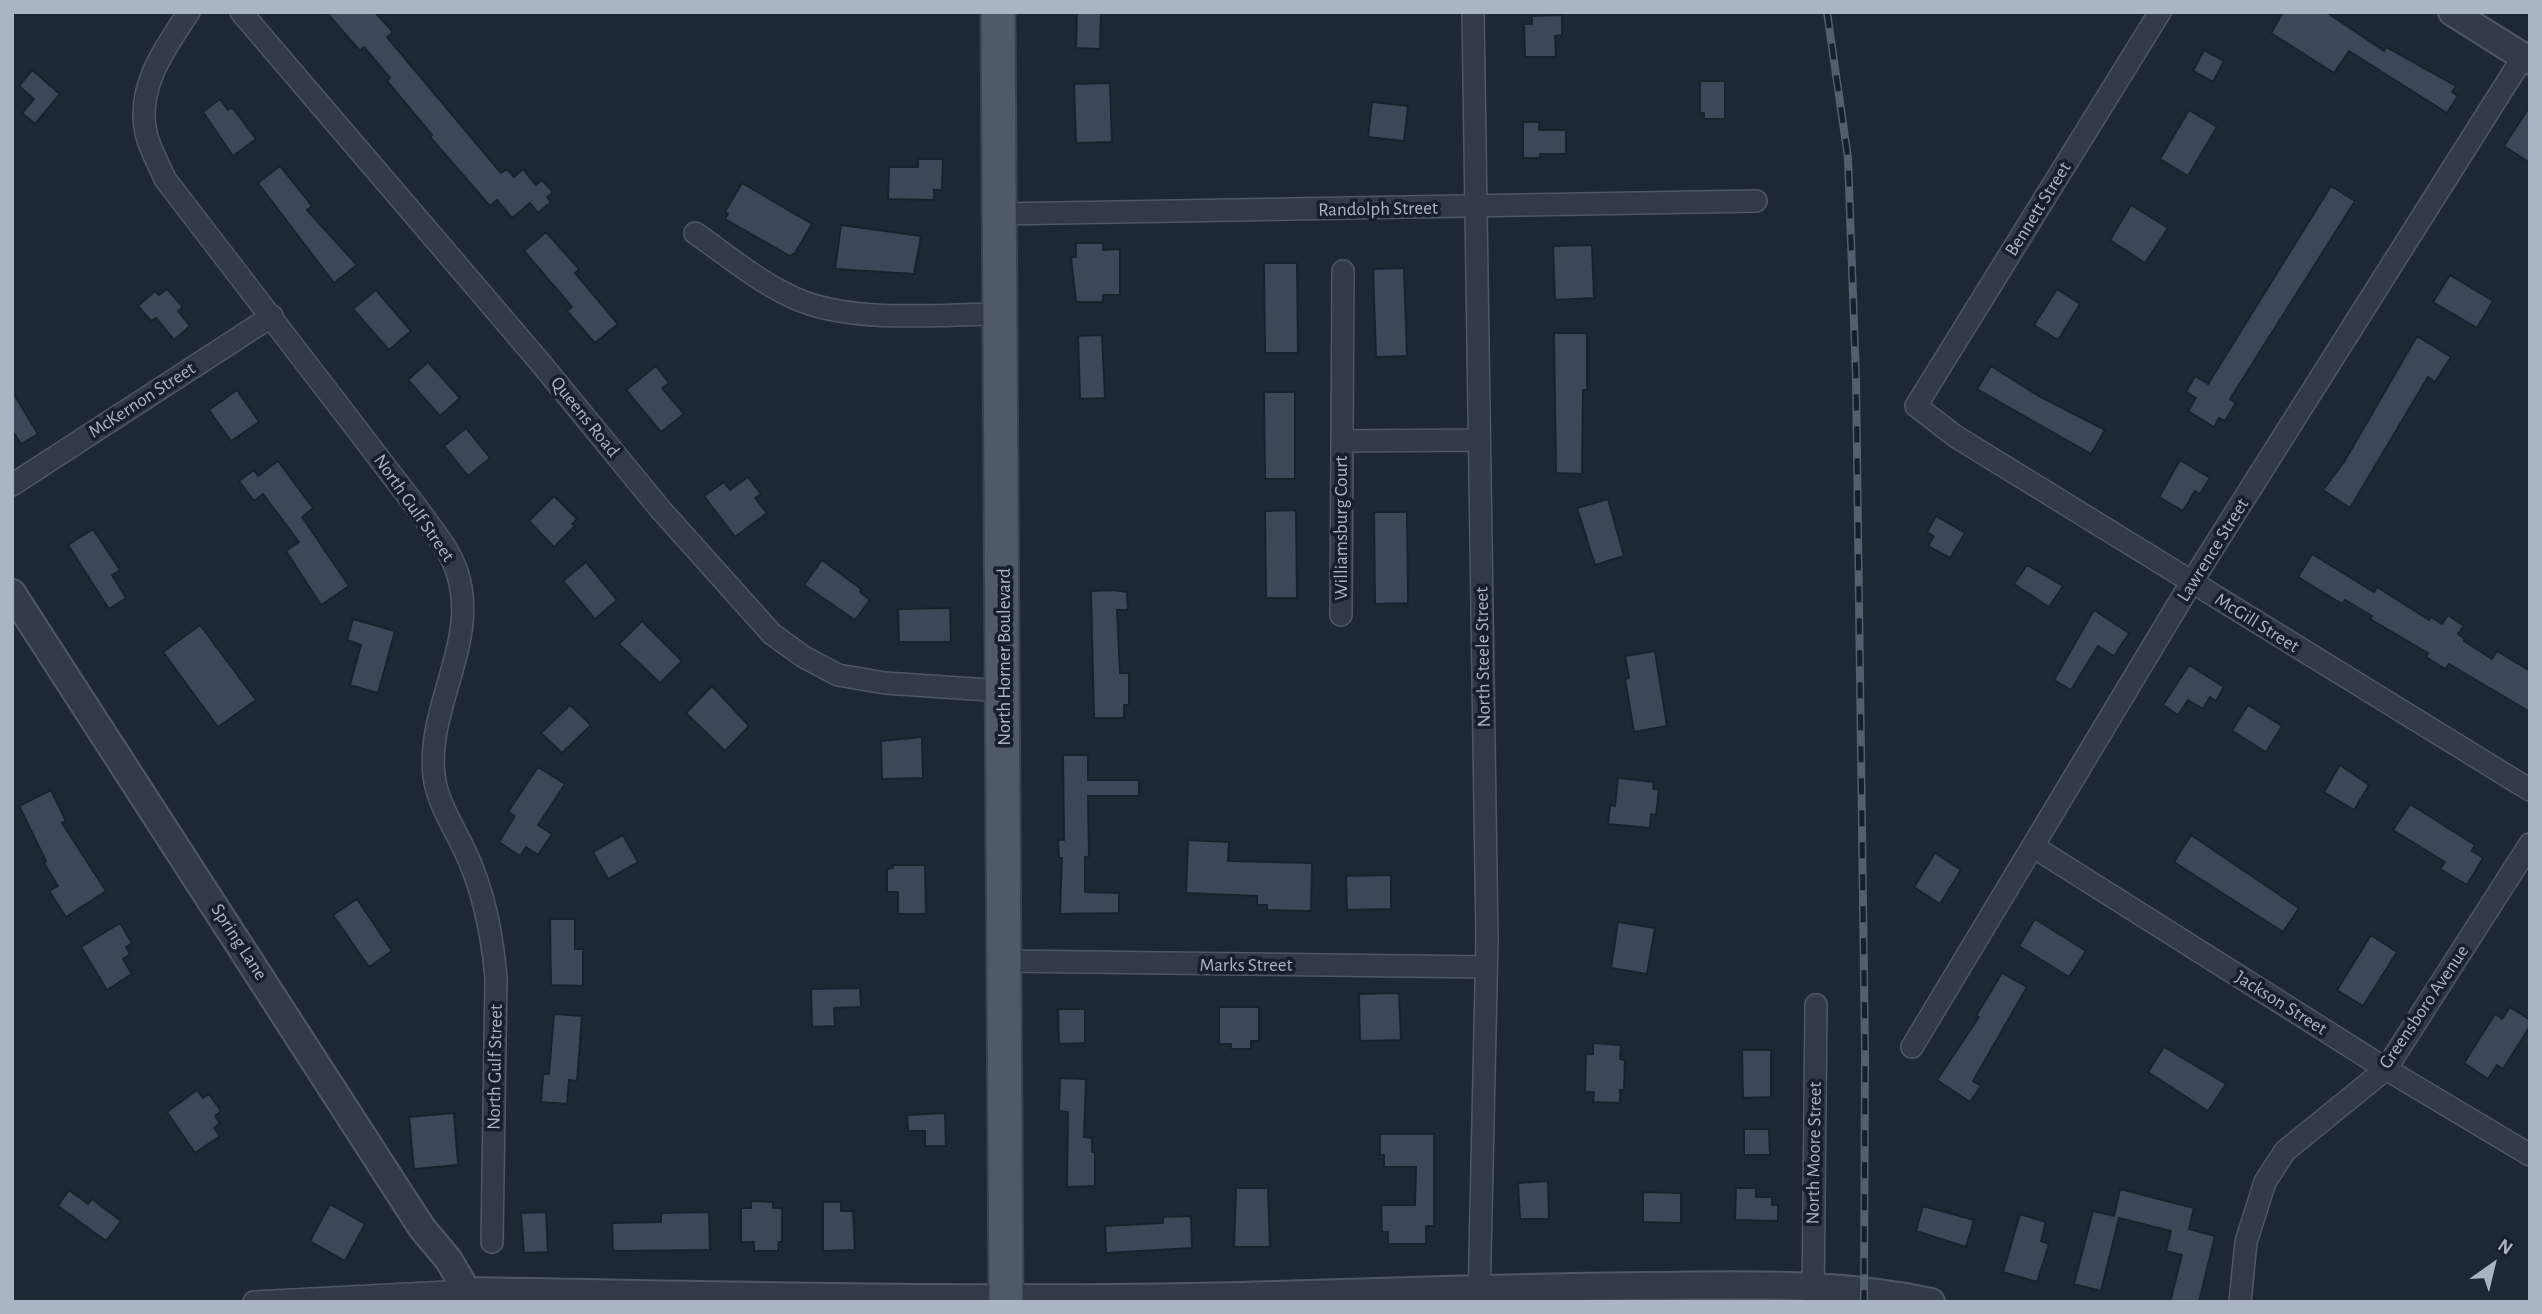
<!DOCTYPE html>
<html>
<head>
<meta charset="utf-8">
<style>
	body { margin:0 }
	#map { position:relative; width:2542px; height:1314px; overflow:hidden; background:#1e2835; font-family:"Alegreya Sans",sans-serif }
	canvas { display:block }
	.frame { position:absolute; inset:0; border:14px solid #abb4c4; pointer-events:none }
	.north { position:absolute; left:2458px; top:1230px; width:70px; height:70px; -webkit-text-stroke:5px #171f2a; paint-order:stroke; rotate:34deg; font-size:19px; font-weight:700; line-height:28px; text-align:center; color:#abb4c4 }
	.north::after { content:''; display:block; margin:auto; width:24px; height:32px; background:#abb4c4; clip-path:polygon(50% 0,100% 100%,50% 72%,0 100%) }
</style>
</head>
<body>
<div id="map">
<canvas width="2542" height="1314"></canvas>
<div class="frame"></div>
<div class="north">N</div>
</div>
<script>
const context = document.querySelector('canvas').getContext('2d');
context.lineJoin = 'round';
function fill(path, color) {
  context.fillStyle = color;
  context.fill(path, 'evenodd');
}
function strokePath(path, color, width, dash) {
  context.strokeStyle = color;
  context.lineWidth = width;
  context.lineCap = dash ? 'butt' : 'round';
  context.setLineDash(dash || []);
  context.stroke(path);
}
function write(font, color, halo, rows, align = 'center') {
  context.font = font + ' "Alegreya Sans",sans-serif';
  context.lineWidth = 7;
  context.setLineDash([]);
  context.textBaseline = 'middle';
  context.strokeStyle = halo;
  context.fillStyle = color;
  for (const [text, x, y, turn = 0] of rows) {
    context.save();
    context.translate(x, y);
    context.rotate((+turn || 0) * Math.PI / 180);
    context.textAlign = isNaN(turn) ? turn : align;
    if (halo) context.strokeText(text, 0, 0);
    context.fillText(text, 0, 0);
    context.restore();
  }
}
const building = new Path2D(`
	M326,12H375L393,32L387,37L501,173L507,169L514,177L523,169L536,185L542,180L553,192L547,197L551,202L538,213L530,203L512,218L497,200L490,206L430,137L432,135L387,81L390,78L364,47L360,51Z
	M1077,12H1101L1100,49L1076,48Z
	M2283,12H2326L2384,51L2386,47L2456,86L2452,92L2458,96L2447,113L2349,51L2334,73L2271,33Z
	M1562,15V35L1555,36L1556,57H1525L1524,24H1532V16Z
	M2204,50L2224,61L2213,82L2193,71Z
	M32,70L60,94L35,124L22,113L34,99L19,86Z
	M1700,81H1725V119H1704V113H1700Z
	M1110,83L1112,142L1076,143L1074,84Z
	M220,99L228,110L232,107L256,139L233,156L203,112Z
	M1372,102L1408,106L1404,141L1368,137Z
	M2530,106V163L2504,146Z
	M2189,110L2217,127L2188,176L2160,159Z
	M1523,122H1539V130H1566V154H1540V158H1523Z
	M918,159H943L942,190H934V200L888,199L889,167H918Z
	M280,166L312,206L307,210L357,265L334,283L258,183Z
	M742,183L812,224L795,253L790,256L725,219L728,214L725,212Z
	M2331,186L2355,201L2230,399L2236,403L2225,421L2219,418L2214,427L2188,411L2196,398L2186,392L2195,376L2208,384Z
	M2131,205L2168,228L2145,263L2110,240Z
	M841,225L921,236L914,274L835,269Z
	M546,232L579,269L575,273L618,324L595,343L567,311L572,307L524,251Z
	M1076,243H1103V250L1120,249V295H1103V302H1076L1071,257H1076Z
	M1592,245L1594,298L1555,300L1553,246Z
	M1264,263H1297L1298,353H1265Z
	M1404,268L1407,356L1376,357L1373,269Z
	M2450,275L2493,301L2477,328L2433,302Z
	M167,289L183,307L178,311L190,326L174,340L156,318L151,321L138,306L155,291L159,295Z
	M2057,289L2080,304L2058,340L2034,325Z
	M376,290L411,331L389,350L353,309Z
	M1554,333H1587V390H1583L1582,474L1556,473Z
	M1102,335L1105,398L1080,399L1078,336Z
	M2417,336L2451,357L2435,382L2428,377L2350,508L2323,490L2344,462Z
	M428,362L460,398L440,416L408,380Z
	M656,366L669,383L662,388L684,414L661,432L626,390Z
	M1991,366L2037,395L2105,430L2091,454L1977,389Z
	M237,390L259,422L231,441L209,410Z
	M12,391L38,434L21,444L12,430Z
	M1264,392H1295V479H1265Z
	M466,428L490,458L468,476L444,446Z
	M2180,460L2210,478L2200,494L2195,491L2183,511L2159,497Z
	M278,461L313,508L302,517L349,586L321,605L286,551L299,542L263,494L254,501L239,481L254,470L258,476Z
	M748,477L761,494L755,498L767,513L735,537L704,496L724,482L730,490Z
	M554,496L577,519L572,524L575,526L554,547L529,521Z
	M1608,499L1624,556L1595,565L1577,508Z
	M1296,510L1297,598H1266L1265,511Z
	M1374,512H1407L1408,603L1375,604Z
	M1936,516L1965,533L1950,558L1928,546L1934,536L1927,532Z
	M93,529L120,570L112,575L126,598L109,609L68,545Z
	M2312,554L2374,592L2377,587L2429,620L2431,617L2442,624L2448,615L2464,626L2458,634L2465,639L2464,641L2492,659L2497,651L2530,671V712L2449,664L2445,669L2426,657L2428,653L2370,619L2372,616L2345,600L2342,604L2298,577Z
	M822,560L861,589L860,592L870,600L855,620L804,585Z
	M586,562L617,600L595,619L563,581Z
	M2027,565L2063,586L2049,607L2014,584Z
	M1114,590L1127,592L1128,610H1117L1120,673H1129V705H1124V718H1094L1091,591Z
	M950,608L951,642H899L898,609Z
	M2094,610L2129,633L2114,656L2098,646L2071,690L2054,680Z
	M353,619L395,631L378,693L350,685L361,645L347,640Z
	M642,621L682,661L660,683L619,644Z
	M200,625L256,700L218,727L163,652Z
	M1655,651L1667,726L1634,732L1625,679L1629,678L1625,656Z
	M2189,665L2224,687L2216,701L2210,697L2203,709L2188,700L2178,715L2163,705Z
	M712,686L749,726L725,751L686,713Z
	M570,705L591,725L562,753L541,733Z
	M2248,705L2282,726L2266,752L2232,731Z
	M922,737L923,778L882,779L881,741Z
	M1063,755H1088V780H1139V796H1088L1089,857H1085V892L1119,893V913L1060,914L1062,858H1059L1058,840H1064Z
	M2340,765L2369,785L2354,810L2324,792Z
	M538,767L565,784L538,825L552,834L538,855L526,847L520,856L499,842L515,816L508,812Z
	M1618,778L1654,782L1653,789H1659L1656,815L1651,814L1650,828L1608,824L1610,805L1615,806Z
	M51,790L66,821L62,823L106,891L66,917L49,891L58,886L44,863L46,861L19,806Z
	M2410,804L2475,845L2472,851L2483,858L2467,885L2440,869L2445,862L2393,830Z
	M623,835L638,862L608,879L593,852Z
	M2191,835L2299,908L2283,932L2174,862Z
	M1188,840L1229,842L1228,861L1312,863L1311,911L1267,910V905H1257V896L1186,893Z
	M1935,853L1961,870L1940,904L1914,887Z
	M893,865H925L926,914H898V892H887V869L893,868Z
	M1391,875V909L1347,910L1346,876Z
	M357,899L392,951L369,967L333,915Z
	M550,919H575V949H583V986L551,985Z
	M2035,919L2086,951L2069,977L2019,946Z
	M1618,922L1655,928L1647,974L1611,968Z
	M120,923L132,943L126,947L130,954L123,959L132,974L107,990L81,947Z
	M2371,935L2397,952L2363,1006L2337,990Z
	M2002,973L2027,987L1973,1081L1981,1086L1970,1102L1937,1080L1979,1017L1976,1016Z
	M860,988L861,1007L834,1008L835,1026L812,1027L811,989Z
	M1399,993L1401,1040L1360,1041L1359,994Z
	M1219,1007H1259V1041H1251V1049H1231V1044H1219Z
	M2510,1007L2530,1020V1026L2503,1069L2497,1065L2488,1079L2464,1063L2495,1014L2502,1019Z
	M1058,1009H1085V1043L1059,1044Z
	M554,1014L582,1016L577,1081L569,1080L567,1104L541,1102L543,1074H549Z
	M1593,1043L1621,1045L1620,1059L1625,1060L1624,1090H1620V1103L1593,1102L1594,1092H1585L1586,1054H1593Z
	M2164,1047L2226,1084L2208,1111L2148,1072Z
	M1742,1050H1771V1097L1743,1098Z
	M1060,1078L1086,1079L1084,1137L1092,1138V1152H1095V1186L1067,1187L1068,1112L1059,1111Z
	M197,1090L203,1098L209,1094L221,1111L215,1116L220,1123L214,1128L220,1136L195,1153L167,1112Z
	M454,1113L458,1165L414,1169L409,1117Z
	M945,1113L946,1146H925V1131H908L907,1115Z
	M1744,1129H1769L1770,1155H1744Z
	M1380,1134H1434V1226H1426V1244H1388V1232H1382L1381,1205H1415L1416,1167H1384V1155H1380Z
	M1548,1181L1549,1219H1520L1518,1183Z
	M1236,1188H1268L1270,1247H1234Z
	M1736,1188H1756V1197H1772V1205H1778V1221L1735,1220Z
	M2120,1189L2194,1208L2189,1229L2215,1236L2199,1302H2170L2182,1255L2166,1251L2171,1231L2119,1218L2101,1291L2074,1284L2093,1211L2114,1216Z
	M69,1190L88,1204L92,1199L121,1221L106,1241L58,1206Z
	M1643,1192L1681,1193V1223L1643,1222Z
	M751,1201L773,1202V1208H782V1242H779L778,1251H754V1242H741V1208H751Z
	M823,1202H841V1211H853L855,1250L823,1251Z
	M330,1204L365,1224L345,1261L310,1241Z
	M1923,1206L1974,1220L1966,1247L1916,1231Z
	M546,1212L548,1252L524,1253L521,1213Z
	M709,1212L710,1250L613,1251L612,1223L661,1222V1213Z
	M2020,1214L2046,1222L2041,1241L2049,1244L2037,1282L2003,1272Z
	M1191,1216L1192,1248L1106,1253L1105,1226L1163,1223V1217Z`);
fill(building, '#3c4859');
strokePath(building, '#19212c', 2);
const minor = new Path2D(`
	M189,12C165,48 136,87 146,133C149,148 159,164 165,179L421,513C434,532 450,550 457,572C480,641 426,706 434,776C437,801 453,826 464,849C484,890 492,933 496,978L492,1242
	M241,12L539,361L661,510L772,634L804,657L838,675L885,683L1004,691
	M1473,12L1487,939L1479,1302
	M2160,12L1916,406L1955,436L2530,790
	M1000,214L1756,201
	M695,233C730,257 764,287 804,302C862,323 940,314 1001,314
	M1342,441L1479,440
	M12,485L272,316
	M1341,615L1343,271
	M2034,847L2386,1069L2530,1155
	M1006,961L1486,967
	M1912,1047L2191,583L2523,57
	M254,1302L467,1291L473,1300
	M1813,1302L1816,1005
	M2240,1302L2246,1242L2265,1182L2285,1151L2386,1069L2530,844`);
const tertiary = new Path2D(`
	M2452,12L2530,61
	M12,593L422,1228L448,1259L467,1291C724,1295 982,1302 1240,1296C1378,1292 1515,1287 1652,1286C1749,1285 1836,1282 1931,1302`);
const primary = new Path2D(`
	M998,12L1006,1302`);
strokePath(minor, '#4f5764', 24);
strokePath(tertiary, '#4f5764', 30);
strokePath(primary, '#3b434f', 37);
strokePath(minor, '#313a46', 21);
strokePath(tertiary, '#313a46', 26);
strokePath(primary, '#4f5967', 33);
const rail = new Path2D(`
	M1827,12L1848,158L1856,378L1865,1052L1864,1302`);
strokePath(rail, '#535e6e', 8);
strokePath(rail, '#171f2a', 5, [16]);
write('19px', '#abb4c4', '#171f2a', [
	["Randolph Street",1378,209,-1],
	["Bennett Street",2038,209,-58],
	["McKernon Street",142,400,-33],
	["Queens Road",585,417,51],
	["North Gulf Street",414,508,55],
	["Williamsburg Court",1341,528,-90],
	["Lawrence Street",2213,550,-58],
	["McGill Street",2257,623,32],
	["North Horner Boulevard",1004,657,-90],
	["North Steele Street",1483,657,-91],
	["Spring Lane",239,942,57],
	["Marks Street",1246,965],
	["Jackson Street",2281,1003,32],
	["Greensboro Avenue",2424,1007,-56],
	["North Gulf Street",495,1067,-89],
	["North Moore Street",1814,1153,-89]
]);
</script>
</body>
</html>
